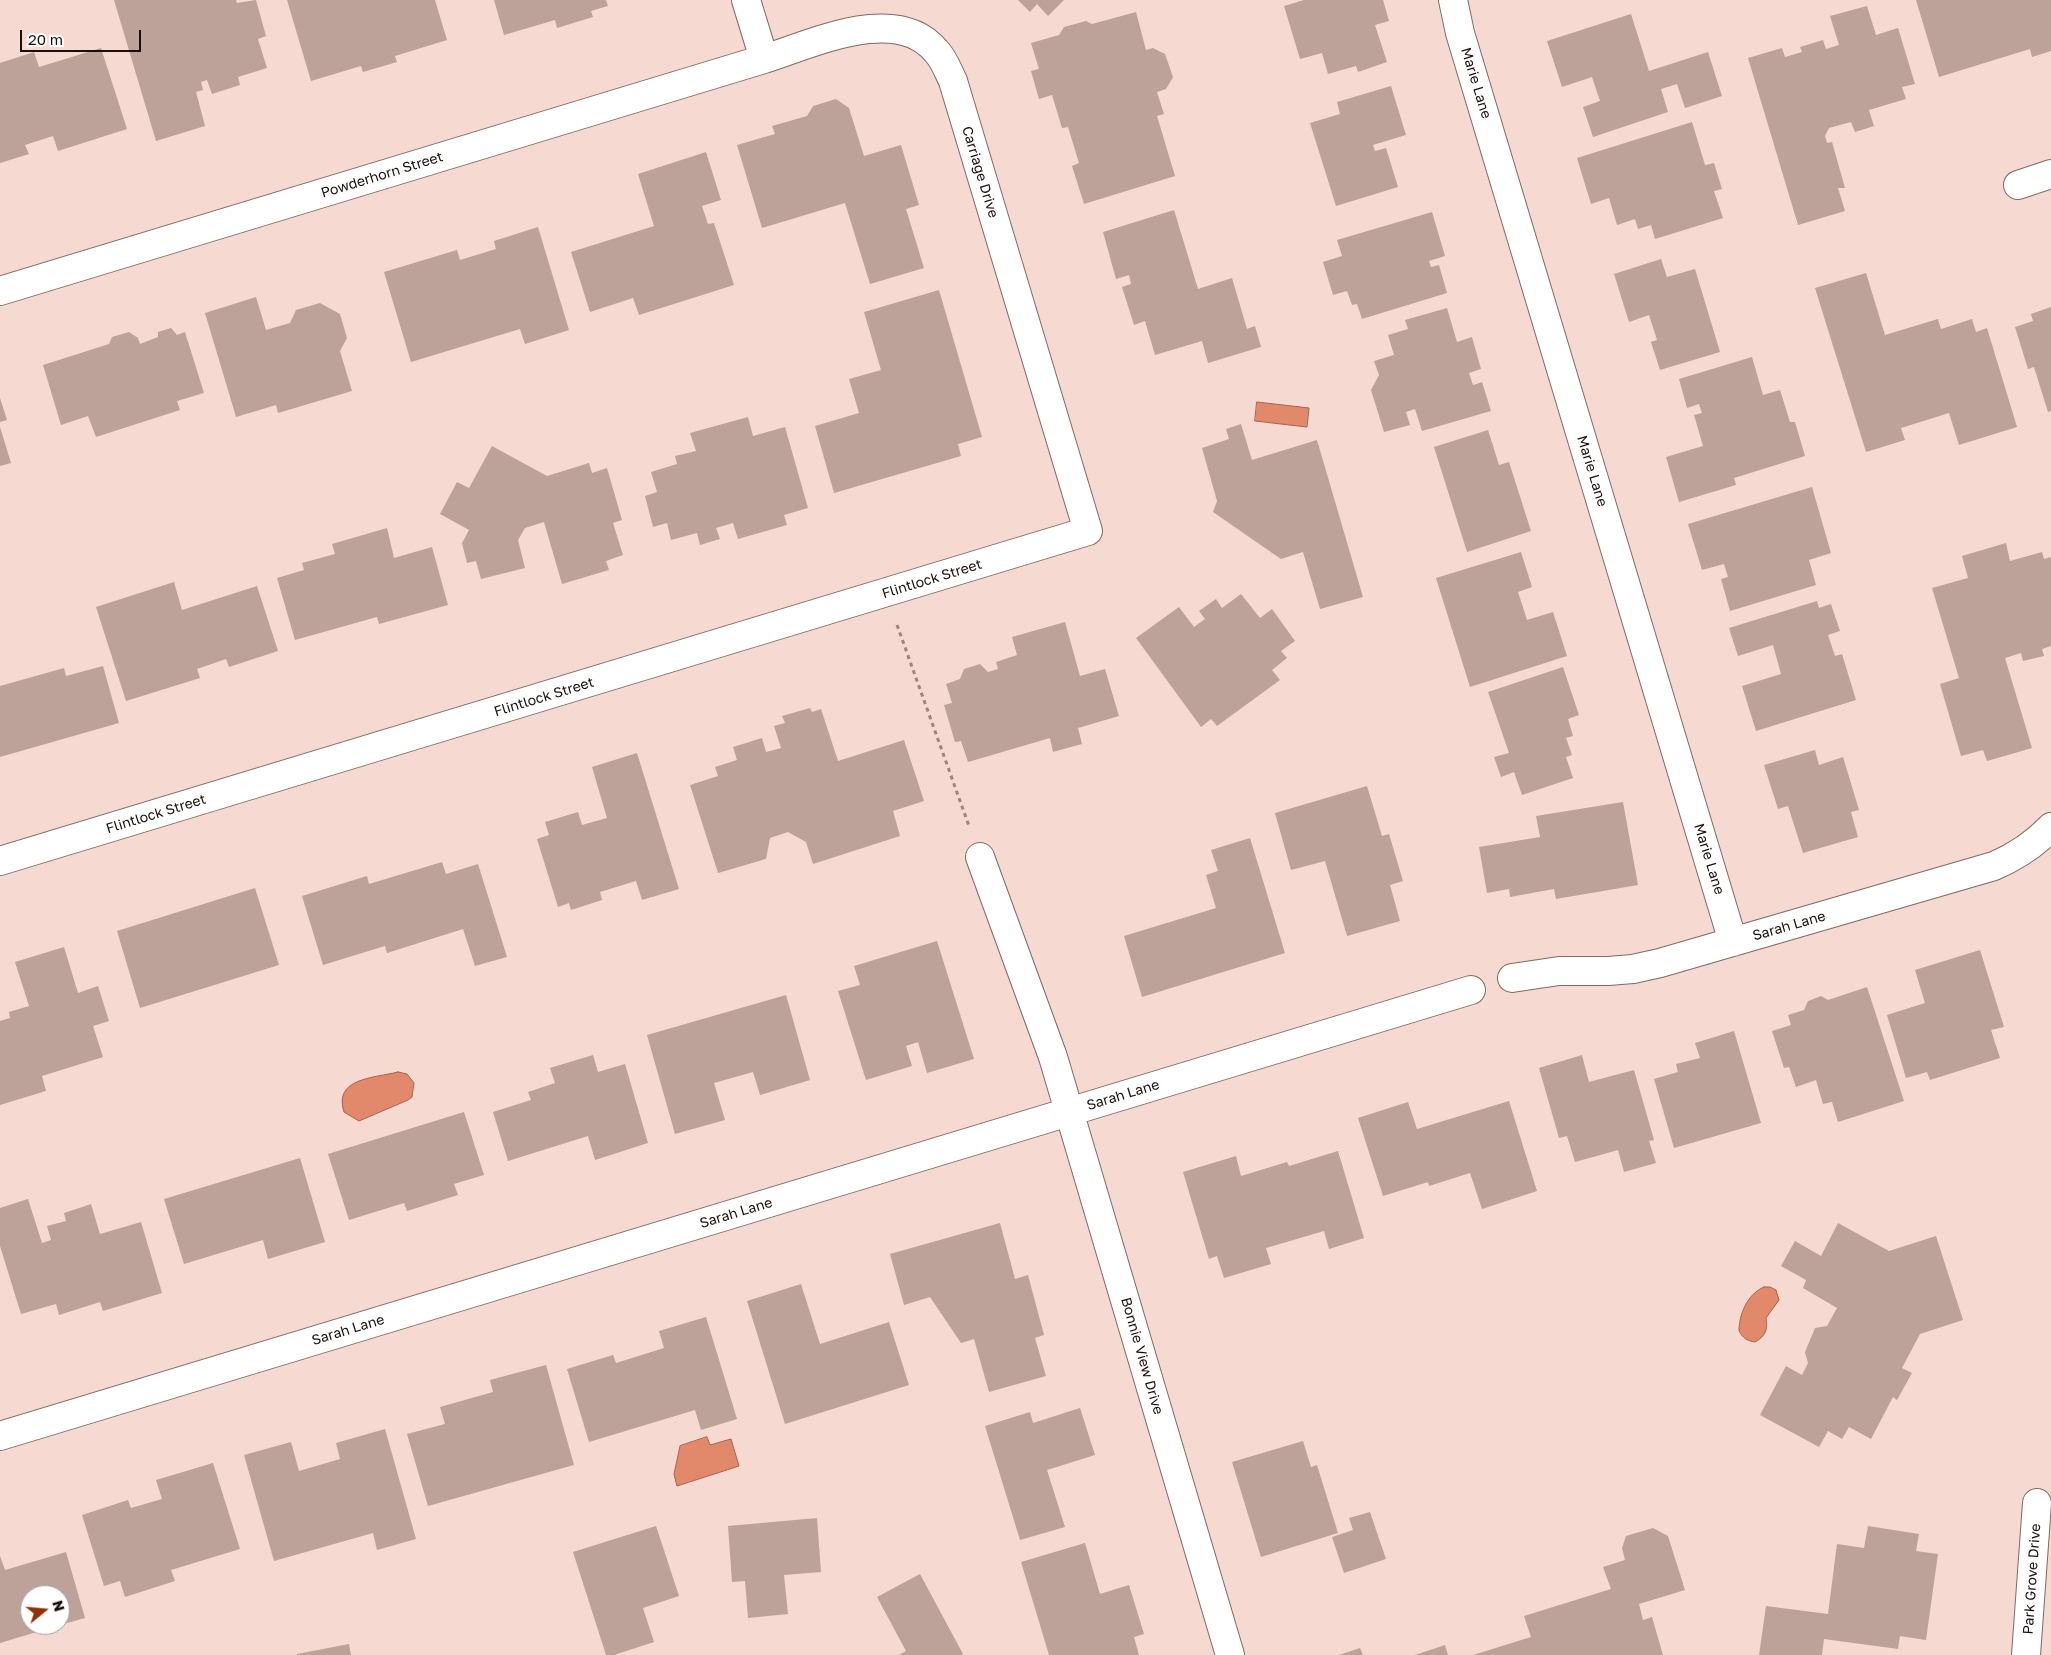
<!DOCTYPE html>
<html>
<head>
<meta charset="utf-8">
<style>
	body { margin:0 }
	#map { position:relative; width:2051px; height:1655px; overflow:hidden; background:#f6d9d0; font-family:"Golos Text",sans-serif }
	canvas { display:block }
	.north { position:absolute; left:20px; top:1585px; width:50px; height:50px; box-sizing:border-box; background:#fff; border:1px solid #a39f9e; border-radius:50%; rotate:73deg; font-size:14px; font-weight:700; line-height:20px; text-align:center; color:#180f0c }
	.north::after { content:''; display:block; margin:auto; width:18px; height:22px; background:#952f05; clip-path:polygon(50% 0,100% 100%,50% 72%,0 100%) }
	.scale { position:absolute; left:20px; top:30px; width:121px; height:22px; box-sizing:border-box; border:2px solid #180f0c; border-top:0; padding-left:6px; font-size:15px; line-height:18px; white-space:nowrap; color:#180f0c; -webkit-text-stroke:4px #fff; paint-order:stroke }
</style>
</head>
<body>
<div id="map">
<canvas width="2051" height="1655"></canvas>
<div class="north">N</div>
<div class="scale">20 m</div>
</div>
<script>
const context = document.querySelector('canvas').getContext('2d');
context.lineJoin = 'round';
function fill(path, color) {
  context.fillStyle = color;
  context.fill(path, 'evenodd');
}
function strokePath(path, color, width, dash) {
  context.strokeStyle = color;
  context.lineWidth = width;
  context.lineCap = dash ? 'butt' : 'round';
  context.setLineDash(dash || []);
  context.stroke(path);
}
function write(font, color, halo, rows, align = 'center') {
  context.font = font + ' "Golos Text",sans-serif';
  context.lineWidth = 4;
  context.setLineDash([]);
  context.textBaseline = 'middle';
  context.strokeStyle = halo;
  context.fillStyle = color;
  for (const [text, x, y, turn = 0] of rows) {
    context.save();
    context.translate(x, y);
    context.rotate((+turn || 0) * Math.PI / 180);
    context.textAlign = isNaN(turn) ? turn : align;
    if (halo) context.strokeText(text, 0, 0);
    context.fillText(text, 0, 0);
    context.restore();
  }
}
const water = new Path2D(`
	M1257,402L1309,408L1307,427L1255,421Z
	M398,1072L407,1074L414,1083L412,1097L408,1100L359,1121L344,1112C333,1078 374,1078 398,1072Z
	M1764,1287H1770L1776,1290L1779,1300L1766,1318C1768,1329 1766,1336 1755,1342C1747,1341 1743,1338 1739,1331C1739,1315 1747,1294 1764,1287Z
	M707,1437L710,1445L731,1439L739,1466L677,1486L674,1474L680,1446Z`);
fill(water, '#e2896c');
strokePath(water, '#a5644f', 1);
fill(new Path2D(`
	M114,0H236L237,3L256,0L266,36L258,39L267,68L238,77L240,85L212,94L207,80L201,82L203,90L196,92L205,126L156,141Z
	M287,0H435L447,40L395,56L397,62L363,72L361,66L311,81Z
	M494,0H606L608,6L591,11L593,17L557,28L555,20L504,35Z
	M1018,0H1064L1048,16L1037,4L1030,12Z
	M1304,0H1383L1389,21L1375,25L1387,62L1358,72L1356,66L1328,74L1322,53L1300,59L1284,6Z
	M1916,0H2051V51L2032,57L2030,49L1939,77Z
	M1867,6L1876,35L1898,28L1915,84L1902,87L1906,99L1869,110L1874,126L1855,132L1851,122L1829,128L1825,136L1827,143L1832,142L1845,188H1838L1845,211L1798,225L1748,58L1782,48L1785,57L1802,52L1800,47L1823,40L1826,49L1839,45L1830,16Z
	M1136,12L1146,50L1153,48L1165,54L1173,77L1166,89L1157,92L1164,114L1157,116L1175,176L1084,204L1072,166L1079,163L1068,127L1062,128L1052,95L1039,99L1031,71L1039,69L1031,43L1059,35L1064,27L1086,21L1092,24Z
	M1631,14L1649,71L1708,52L1722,96L1685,108L1677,84L1661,89L1668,112L1593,137L1583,107L1600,101L1592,77L1562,87L1547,41Z
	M101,48L127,129L58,151L53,136L25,145L29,154L0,163V63L34,52L39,67Z
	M1391,86L1406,135L1373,145L1375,151L1386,148L1398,187L1336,206L1310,123L1340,114L1337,102Z
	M836,99L849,108L864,156L901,145L919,205L906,209L924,268L870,284L845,203L762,228L737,145L775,134L772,126L807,116L813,106Z
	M1692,122L1705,165L1714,163L1722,189L1714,191L1723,218L1655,239L1651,225L1638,229L1635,219L1617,225L1609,198L1591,204L1577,158Z
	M706,152L721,200L702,206L708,224L714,223L734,285L639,315L633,298L590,312L571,252L654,226L638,174Z
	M1174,210L1198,289L1232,278L1247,329L1255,326L1261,347L1208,363L1202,341L1155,355L1145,321L1134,325L1122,287L1131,284L1129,275L1116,279L1103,232Z
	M1432,212L1445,256L1429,261L1431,267L1439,265L1447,293L1362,319L1357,304L1352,305L1347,291L1333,295L1323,262L1342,256L1337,240Z
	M538,227L569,330L525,344L520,329L411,362L384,272L457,250L460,260L496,249L494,241Z
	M1661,259L1667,277L1695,269L1720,352L1660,370L1651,342L1657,340L1649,315L1629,322L1614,274Z
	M1866,273L1885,335L1938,319L1941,329L1972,319L1976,332L1987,328L2017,427L1959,445L1949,413L1901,428L1905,440L1866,452L1815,288Z
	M939,290L982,437L958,444L961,456L834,493L815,426L859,413L849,379L881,370L864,312Z
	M256,297L266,330L290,323L296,310L320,303L340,314L347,338L340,351L352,391L278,413L276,405L236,417L205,313Z
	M2051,307V411L2048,412L2034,367L2028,369L2015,327L2033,321L2031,314Z
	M1447,308L1457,342L1472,337L1481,369L1469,373L1473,385L1482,382L1491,411L1422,431L1415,409L1406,412L1410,425L1384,432L1371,390L1379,375L1374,361L1394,355L1388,335L1408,329L1405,320Z
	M171,328L177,335L185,332L204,393L177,401L180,410L96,437L88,416L61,425L43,365L109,344L112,337L129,332L138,338L140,344L158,337V332Z
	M1752,357L1763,395L1780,390L1790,422H1795L1805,456L1734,478L1736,485L1679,502L1666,457L1703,446L1694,415L1702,413L1699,404L1687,408L1679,379Z
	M0,398L7,420L0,422Z
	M748,417L753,436L785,427L808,508L784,515L787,525L738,539L733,523L716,528L720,539L700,545L697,533L671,540L667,523L653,527L645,496L657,492L651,472L677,464L675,456L696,451L690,433Z
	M1241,424L1252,460L1317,440L1363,597L1320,609L1303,552L1281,559L1213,512L1217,501L1202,448L1229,439L1226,429Z
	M0,427L11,463L0,466Z
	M1488,430L1499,465L1509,462L1531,531L1467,552L1434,447Z
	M492,446L547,476L589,463L592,473L607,468L622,520L613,523L623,555L606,561L609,570L562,584L544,522L525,528L518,540L525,568L481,579L476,561L467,563L462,543L469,530L440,514L457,482L469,488Z
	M1812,487L1831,553L1809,560L1816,585L1730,611L1721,579L1728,577L1724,564L1702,570L1688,524Z
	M387,528L394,558L432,547L448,605L379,624L377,617L295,640L277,578L304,570L302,563L335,554L332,544Z
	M2006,543L2010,561L2042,552L2044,559L2051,557V646L2042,649L2044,656L2023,661L2021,653L2005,658L2032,748L1987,761L1983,750L1961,756L1940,684L1959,678L1932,588L1968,578L1962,556Z
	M1521,552L1532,587L1518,592L1527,620L1553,612L1567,656L1470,687L1436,578Z
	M174,582L182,610L257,586L278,651L229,667L226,659L197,669L200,678L126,701L96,607Z
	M1241,594L1260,618L1272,609L1295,641L1281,651L1287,658L1272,670L1280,680L1217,726L1211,719L1201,727L1136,638L1179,607L1194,627L1205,619L1199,611L1216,599L1222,608Z
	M1817,601L1819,608L1831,604L1840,631L1828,635L1835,656L1842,654L1856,700L1756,731L1742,686L1781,674L1773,645L1738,656L1729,628Z
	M1065,622L1080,676L1105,669L1119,716L1078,728L1082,744L1053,752L1050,738L968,762L961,741L955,742L944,705L952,703L946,684L960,679L964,669L980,664L988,672L998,669L996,662L1017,655L1012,637Z
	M103,666L119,723L0,757V686L64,668L66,676Z
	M1563,667L1579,715L1568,719L1573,736L1566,738L1572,755L1566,757L1573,778L1522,795L1514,772L1501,777L1494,757L1509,753L1488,692Z
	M810,708L812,712L821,709L838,761L904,740L924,801L893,811L900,836L813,864L806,842L788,832L770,838L766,859L718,873L690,785L718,776L715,767L737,760L733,747L762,738L766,752L781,748L774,726L785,723L782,716Z
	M1815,750L1819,765L1843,757L1859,810L1851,812L1858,837L1803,853L1788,806L1778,809L1764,765Z
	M637,753L679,889L642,900L636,881L600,892L602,900L571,910L569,903L558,907L537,839L549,835L545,822L578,812L582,825L607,818L592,767Z
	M1367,786L1382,836L1389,834L1403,881L1390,885L1400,921L1347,936L1325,861L1291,870L1275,813Z
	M1623,802L1638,885L1556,899L1554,889L1510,897L1509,889L1487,893L1479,847L1540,837L1536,816Z
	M1250,838L1285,953L1142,997L1124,936L1216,908L1206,875L1218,871L1211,850Z
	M442,862L446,874L478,864L507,957L475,966L463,929L387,953L385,946L323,965L302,896L367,876L369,884Z
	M255,888L279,965L140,1008L117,931Z
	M937,941L974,1059L927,1073L918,1042L906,1046L912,1066L866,1080L838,991L860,985L854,966Z
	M64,947L78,993L98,986L109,1021L93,1026L103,1057L42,1076L46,1091L0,1105V1021L10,1018L9,1012L29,1006L15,962Z
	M1980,950L2004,1027L1991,1030L2000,1058L1930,1080L1927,1072L1906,1078L1887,1015L1925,1003L1915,970Z
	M1867,987L1904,1101L1838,1122L1832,1102L1823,1104L1816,1080L1796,1087L1789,1067L1784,1068L1772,1031L1791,1025L1788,1015L1804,1010L1808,1001L1821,996L1828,1000Z
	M786,995L810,1080L760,1095L753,1072L714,1083L725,1120L675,1134L647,1035Z
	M1734,1031L1761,1123L1674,1148L1654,1079L1678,1072L1676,1064L1700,1058L1695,1043Z
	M593,1055L598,1072L625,1064L648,1143L595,1160L588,1136L508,1161L493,1112L531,1100L528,1092L555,1083L550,1068Z
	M1582,1055L1589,1082L1634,1070L1654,1140L1649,1141L1656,1163L1624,1172L1618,1150L1575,1162L1567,1136L1559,1138L1539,1068Z
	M1509,1101L1537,1191L1482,1209L1470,1173L1429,1186L1428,1182L1383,1196L1358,1118L1408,1102L1417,1129Z
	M464,1112L484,1175L454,1184L458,1195L407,1211L404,1203L349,1220L328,1154Z
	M1338,1151L1364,1238L1329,1249L1324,1231L1266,1248L1271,1264L1224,1278L1217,1256L1209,1259L1183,1172L1236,1156L1241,1176L1287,1162L1289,1166Z
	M300,1158L325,1242L268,1259L263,1240L184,1264L164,1199Z
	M28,1199L42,1243L51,1240L47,1226L66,1221L64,1213L91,1204L100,1234L141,1222L162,1293L103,1311L100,1302L59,1315L56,1304L21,1314L0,1246V1208Z
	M1000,1223L1015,1279L1028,1275L1044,1335L1035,1338L1046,1376L989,1392L974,1339L961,1343L930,1297L904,1305L890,1254Z
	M1838,1223L1889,1251L1936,1236L1963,1320L1920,1334L1902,1368L1912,1373L1897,1400L1893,1397L1871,1439L1849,1427L1842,1439L1828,1431L1819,1447L1760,1415L1786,1366L1802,1375L1808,1363L1805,1352L1815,1328L1827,1326L1837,1308L1803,1288L1806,1280L1781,1266L1795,1241L1821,1256Z
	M801,1284L820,1344L889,1322L909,1385L785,1424L747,1301Z
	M706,1317L737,1419L701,1430L695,1410L589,1442L567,1369L613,1355L616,1363L664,1348L659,1331Z
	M546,1365L574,1465L428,1506L407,1434L445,1424L440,1407L493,1392L490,1380Z
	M1080,1408L1095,1455L1047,1470L1065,1527L1020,1540L985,1426L1030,1412L1033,1423Z
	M385,1429L416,1539L377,1550L373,1533L274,1561L244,1455L291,1442L299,1471L340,1459L336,1443Z
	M1303,1441L1311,1467L1317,1465L1338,1533L1261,1557L1232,1462Z
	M213,1463L240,1549L171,1570L175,1581L125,1597L120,1581L104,1586L82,1515L128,1500L131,1508L162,1499L156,1480Z
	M1370,1512L1386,1559L1344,1573L1332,1537L1353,1530L1349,1518Z
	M817,1518L821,1572L784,1575L788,1614L748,1618L745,1581L732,1582L728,1526Z
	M656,1526L679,1596L643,1608L654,1642L614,1655H606L573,1552Z
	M1868,1526L1919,1534L1916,1551L1938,1554L1926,1640L1900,1636L1898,1649L1824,1639L1822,1655H1759L1766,1606L1828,1614L1837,1544L1864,1548Z
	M1653,1528L1668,1536L1685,1590L1639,1604L1643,1620L1652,1617L1663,1655H1473L1531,1637L1524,1616L1611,1589L1603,1567L1625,1560L1622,1548L1626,1536Z
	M1085,1543L1100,1594L1129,1585L1144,1634L1134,1637L1139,1655H1049L1021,1562Z
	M66,1552L85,1618L60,1625V1595H30V1625H60L0,1643V1556L5,1570Z
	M920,1574L963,1654L961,1655H899L906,1651L877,1597Z
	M349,1644L351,1655H297V1654Z
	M1445,1645L1448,1655H1415Z
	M1360,1648L1363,1655H1339Z`), '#bda29a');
const street = new Path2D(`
	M1453,0L1460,33L1733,942
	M2018,185L2051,174
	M0,291L764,59
	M980,857L1053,1057L1230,1655
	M0,861L1088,531L953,81C948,71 944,59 936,51C897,3 812,44 764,59L746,0
	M1512,978L1559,971H1608L1633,969L1660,963L1994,866C2017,856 2034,845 2051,827
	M0,1436L1471,990
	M2026,1655L2037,1503`);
strokePath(street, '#826961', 30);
strokePath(new Path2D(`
	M897,625L969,826`), '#9a857f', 3, [4, 4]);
strokePath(street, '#fff', 28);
write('14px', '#180f0c', '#fff', [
	["Marie Lane",1476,83,73],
	["Carriage Drive",980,172,73],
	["Powderhorn Street",382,175,-17],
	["Marie Lane",1592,471,73],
	["Flintlock Street",932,579,-17],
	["Flintlock Street",544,697,-17],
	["Flintlock Street",156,814,-17],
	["Marie Lane",1709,859,73],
	["Sarah Lane",1789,926,-16],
	["Sarah Lane",1123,1095,-17],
	["Sarah Lane",736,1213,-17],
	["Sarah Lane",348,1330,-17],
	["Bonnie View Drive",1142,1356,74],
	["Park Grove Drive",2032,1579,-86]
]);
</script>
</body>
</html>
